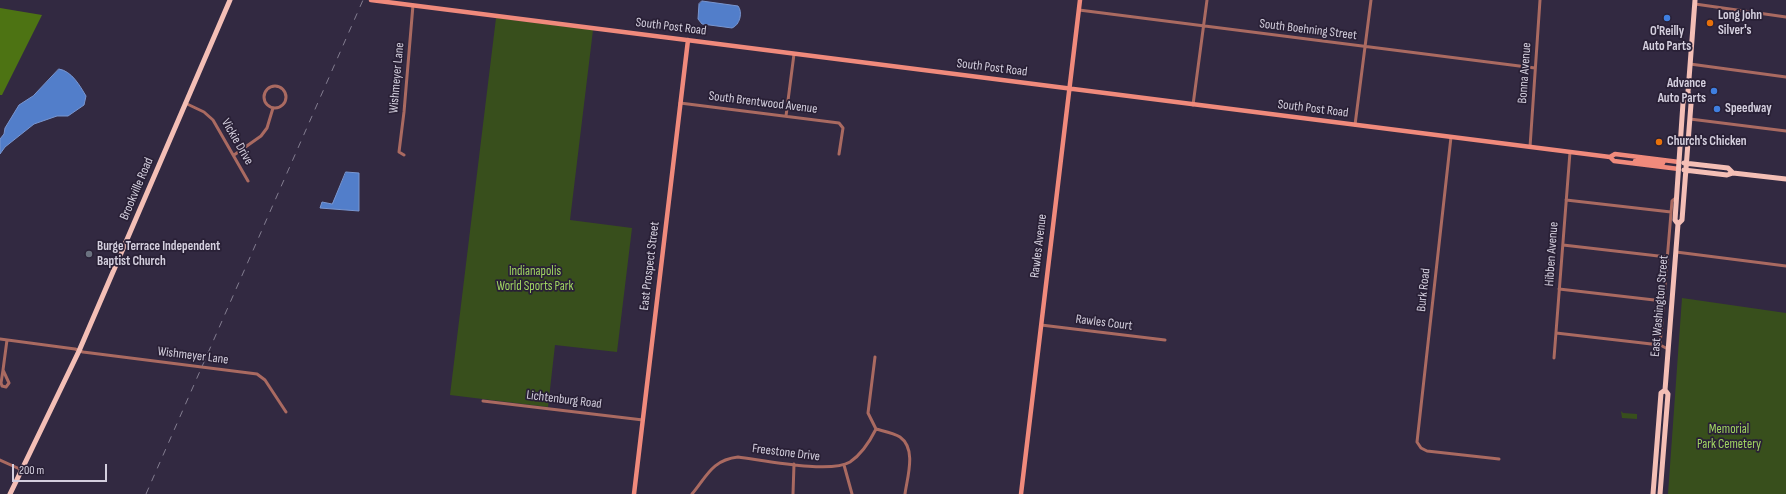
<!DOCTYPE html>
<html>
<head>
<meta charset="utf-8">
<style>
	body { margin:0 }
	#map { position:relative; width:1786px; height:494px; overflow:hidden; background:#322941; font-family:"Sofia Sans Condensed",sans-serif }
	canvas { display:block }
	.scale { position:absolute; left:12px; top:464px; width:95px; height:18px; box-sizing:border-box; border:2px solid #d4cfde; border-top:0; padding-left:5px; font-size:12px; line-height:14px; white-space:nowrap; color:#d4cfde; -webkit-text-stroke:3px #292036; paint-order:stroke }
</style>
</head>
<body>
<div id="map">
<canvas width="1786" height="494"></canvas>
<div class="scale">200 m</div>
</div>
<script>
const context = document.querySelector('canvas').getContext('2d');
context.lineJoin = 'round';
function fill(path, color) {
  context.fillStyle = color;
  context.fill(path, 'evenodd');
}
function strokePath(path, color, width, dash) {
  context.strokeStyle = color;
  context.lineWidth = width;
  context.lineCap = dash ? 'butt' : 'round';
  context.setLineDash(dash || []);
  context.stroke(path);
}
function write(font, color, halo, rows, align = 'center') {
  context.font = font + ' "Sofia Sans Condensed",sans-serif';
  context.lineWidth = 3.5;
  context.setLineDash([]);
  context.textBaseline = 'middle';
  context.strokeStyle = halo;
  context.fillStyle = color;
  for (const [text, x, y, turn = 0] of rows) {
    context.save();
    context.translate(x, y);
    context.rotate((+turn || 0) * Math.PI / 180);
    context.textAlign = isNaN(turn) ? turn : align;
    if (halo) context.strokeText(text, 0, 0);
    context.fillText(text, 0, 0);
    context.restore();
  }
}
fill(new Path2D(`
	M496,18L593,30L570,220L632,228L617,352L555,345L548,407L450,395Z
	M1682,298L1786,313V494H1668Z
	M1621,411L1623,413L1637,414V419L1622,418Z`), '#384f1c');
fill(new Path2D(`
	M0,8L42,15L2,95H0Z`), '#4d7313');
const water = new Path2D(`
	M702,1L738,6C743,12 740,25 732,28L702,24L698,19L699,4Z
	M59,69C72,71 80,86 86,96L84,105L68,116H57L34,124L5,147L0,154V139L4,134L5,128L19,105L33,96Z
	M346,172L359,173V211L320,208L322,202L332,204Z`);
fill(water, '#527eca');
strokePath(water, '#7996d0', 1);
strokePath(new Path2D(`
	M1695,4L1786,17
	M1079,10L1535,68
	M1690,64L1786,77
	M264 97a11 11 0 1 1 22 0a11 11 0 1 1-22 0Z
	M185,103L204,112L213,120L248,181
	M680,103L839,123L843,128L839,154
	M1193,105L1207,0
	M786,116L794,54
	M1690,119L1786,131
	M1355,125L1371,0
	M1451,137L1417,442L1421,448L1427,451L1499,459
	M1530,147L1540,0
	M234,155L261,136L267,128L273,108
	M404,155L399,152L404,112L413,5
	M1566,200L1671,212
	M1563,245L1667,257
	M1676,252L1786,266
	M1559,289L1663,301
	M1041,325L1165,340
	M1556,333L1660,345
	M0,339L75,349L83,352L257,374L265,380L286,412
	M1668,349L1660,345L1672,201L1677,197
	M875,357L868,413L876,429C883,431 894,433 900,437C917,449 907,478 905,494
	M1554,358L1570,152
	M3,370L9,383L6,387L2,386L1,383Z
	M3,370L7,340
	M483,401L643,420
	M0,460L22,470
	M844,465L852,494
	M692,494C707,476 712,460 738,457C763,460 830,474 850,462C862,454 870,441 876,429
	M793,494L794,464`), '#aa6a61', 3);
strokePath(new Path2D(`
	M371,0L1610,157L1614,161L1679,169
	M1610,157L1615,154L1679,162
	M1635,161L1663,163
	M634,494L688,40
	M1021,494L1080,0`), '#f08a7c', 4.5);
strokePath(new Path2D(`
	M1684,163L1728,168L1733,173
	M1684,170L1727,175L1733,173L1786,179
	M1678,224L1675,220L1683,103L1688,93
	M10,494L79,351L230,0
	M1653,494L1661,393L1665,390
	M1660,494L1668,394L1665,390L1678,224L1682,220L1691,104L1688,92L1695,0`), '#f4bfb6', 5);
strokePath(new Path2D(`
	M146,494L363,0`), '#837d90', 1, [7, 7]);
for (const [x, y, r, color] of [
	[1667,18,4,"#3f7fe0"],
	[1710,23,4,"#e8710a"],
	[1714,91,4,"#3f7fe0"],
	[1717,109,4,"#3f7fe0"],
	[1659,142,4,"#e8710a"],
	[89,254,4,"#6b7280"]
]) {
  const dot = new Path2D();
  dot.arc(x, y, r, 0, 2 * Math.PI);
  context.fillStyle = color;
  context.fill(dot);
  strokePath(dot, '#292036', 1.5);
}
write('bold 13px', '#d4cfde', '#292036', [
	["Long John",1718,16],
	["Silver's",1718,31],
	["O'Reilly",1667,32,"center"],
	["Auto Parts",1667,47,"center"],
	["Advance",1706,84,"right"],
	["Auto Parts",1706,99,"right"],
	["Speedway",1725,109],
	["Church's Chicken",1667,142],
	["Burge Terrace Independent",97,247],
	["Baptist Church",97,262]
], 'left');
write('13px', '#d4cfde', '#292036', [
	["South Post Road",671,27,7],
	["South Boehning Street",1308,30,7],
	["South Post Road",992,68,7],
	["Bonna Avenue",1525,73,-86],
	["Wishmeyer Lane",397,78,-85],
	["South Brentwood Avenue",763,103,7],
	["South Post Road",1313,109,7],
	["Vickie Drive",237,142,60],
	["Brookville Road",137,189,-67],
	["Rawles Avenue",1039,246,-83],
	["Hibben Avenue",1552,254,-86],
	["East Prospect Street",650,266,-83],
	["Burk Road",1424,290,-84],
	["East Washington Street",1660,306,-85],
	["Rawles Court",1104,323,7],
	["Wishmeyer Lane",193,356,7],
	["Lichtenburg Road",564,400,7],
	["Freestone Drive",786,453,7]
]);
write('13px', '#a0d561', '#292036', [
	["Indianapolis",535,272],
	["World Sports Park",535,287],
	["Memorial",1729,430],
	["Park Cemetery",1729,445]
]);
</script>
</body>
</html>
